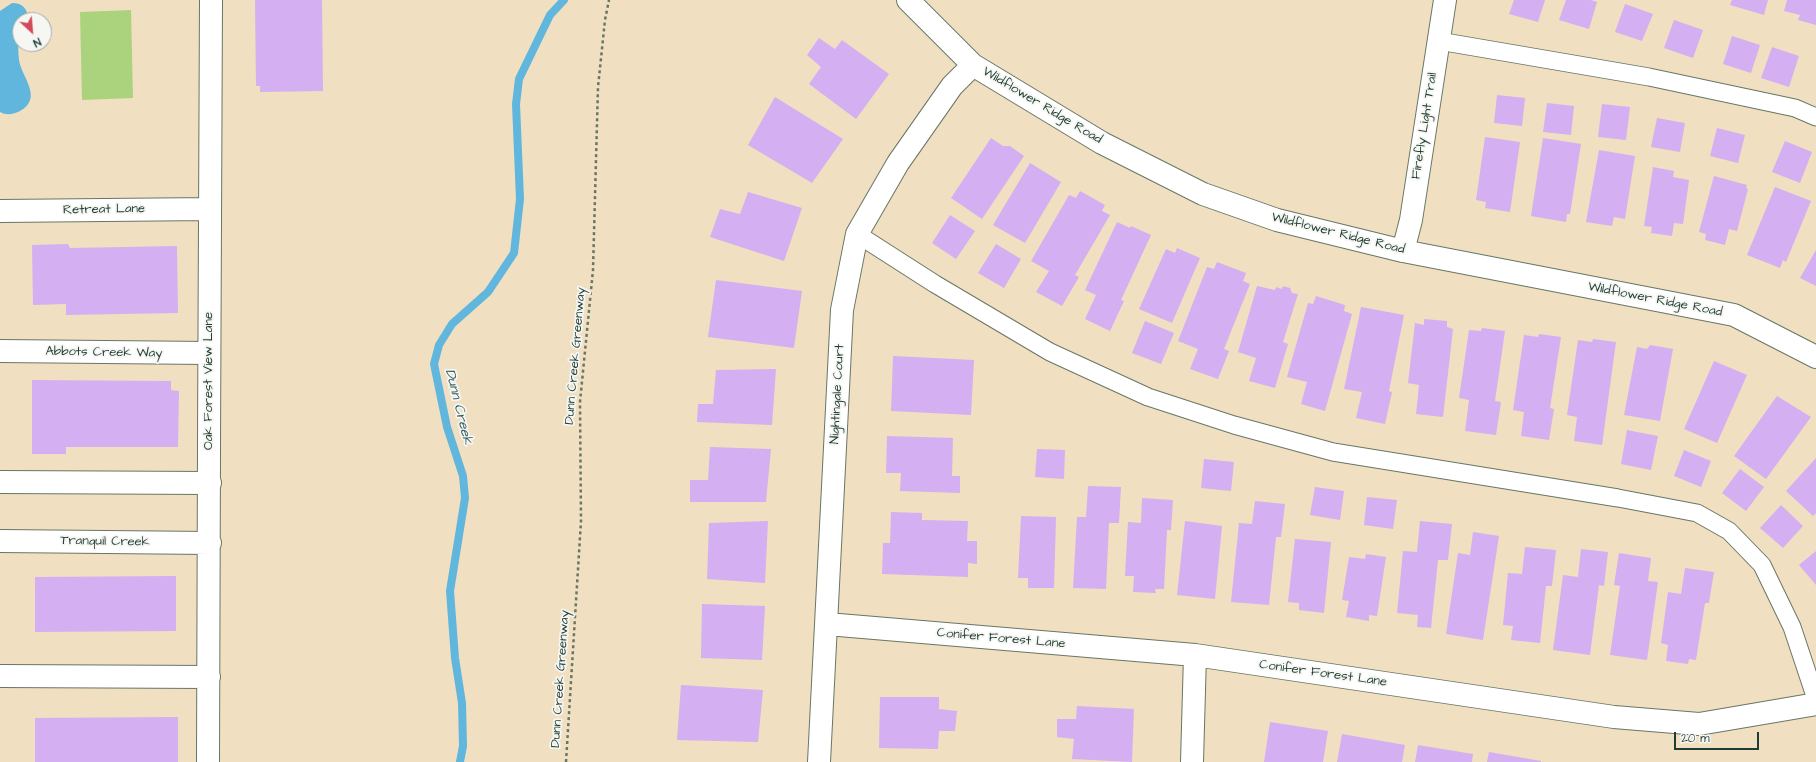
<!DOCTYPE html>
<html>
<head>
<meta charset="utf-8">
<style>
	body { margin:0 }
	#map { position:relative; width:1816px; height:762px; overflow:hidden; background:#f1dfc1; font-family:"Architects Daughter",sans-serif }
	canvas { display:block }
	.north { position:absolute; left:12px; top:12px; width:40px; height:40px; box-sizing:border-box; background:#f6f6f2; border:1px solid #a0aca6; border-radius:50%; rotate:154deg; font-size:11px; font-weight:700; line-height:16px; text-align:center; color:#1f3d34 }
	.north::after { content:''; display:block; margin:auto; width:14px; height:18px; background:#d1495b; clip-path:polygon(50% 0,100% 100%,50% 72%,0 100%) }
	.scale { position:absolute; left:1674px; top:732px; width:85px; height:18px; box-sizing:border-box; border:2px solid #1f3d34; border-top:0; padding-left:5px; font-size:12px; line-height:14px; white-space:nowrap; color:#1f3d34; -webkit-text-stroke:3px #f6f6f2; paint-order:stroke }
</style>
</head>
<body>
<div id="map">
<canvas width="1816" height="762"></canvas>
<div class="north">N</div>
<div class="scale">20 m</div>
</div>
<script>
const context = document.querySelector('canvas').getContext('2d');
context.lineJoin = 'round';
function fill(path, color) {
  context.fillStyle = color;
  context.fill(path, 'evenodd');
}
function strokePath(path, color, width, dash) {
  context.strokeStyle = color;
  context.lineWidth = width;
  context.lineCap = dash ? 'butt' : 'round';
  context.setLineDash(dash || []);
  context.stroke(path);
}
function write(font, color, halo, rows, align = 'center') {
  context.font = font + ' "Architects Daughter",sans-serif';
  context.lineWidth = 3.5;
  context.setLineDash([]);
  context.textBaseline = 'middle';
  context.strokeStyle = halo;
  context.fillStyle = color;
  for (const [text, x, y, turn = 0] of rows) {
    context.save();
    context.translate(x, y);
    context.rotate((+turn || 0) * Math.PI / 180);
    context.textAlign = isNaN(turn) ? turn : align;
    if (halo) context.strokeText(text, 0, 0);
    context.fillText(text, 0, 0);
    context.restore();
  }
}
fill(new Path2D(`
	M131,10L133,98L82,100L80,12Z`), '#abd37e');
fill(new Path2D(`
	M12,3C23,3 28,9 28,20H20C20,34 17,46 19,60C21,76 44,98 20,111C14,114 7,116 0,112V11Z`), '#60b6dd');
strokePath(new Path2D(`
	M460,762L463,746L462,703L455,658L450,591L465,498L463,476L447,427L434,364L439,345L452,324L488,292L514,253L520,199L516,104L519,79L550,15L564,0`), '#60b6dd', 8);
fill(new Path2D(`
	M255,0H322L323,91L260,92V86H256Z
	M1514,0H1545L1538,22L1509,14Z
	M1566,0H1591L1597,2L1589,29L1559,20Z
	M1732,0H1768L1764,15L1730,5Z
	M1787,0H1816V25L1798,20L1800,15L1784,11Z
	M1625,4L1653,14L1642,41L1615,32Z
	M1674,20L1703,30L1693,58L1664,48Z
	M1732,36L1760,45L1751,73L1723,64Z
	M819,38L835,49L842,40L889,74L856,119L809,84L821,67L807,55Z
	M1772,47L1799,56L1789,87L1761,78Z
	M1497,95L1525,98L1522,126L1494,123Z
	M775,97L843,139L812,183L748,145Z
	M1547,103L1574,106L1571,135L1543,132Z
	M1602,104L1630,107L1626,140L1598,137Z
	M1657,118L1685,123L1680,152L1651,147Z
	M1717,128L1745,135L1738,163L1710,156Z
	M1485,137L1520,142L1510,212L1485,208L1486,202L1476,200Z
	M991,138L1003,146H1010L1024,156L982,219L951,198Z
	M1543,138L1581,144L1570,214H1567L1566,222L1531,216Z
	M1785,141L1812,152L1800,183L1772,172Z
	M1599,150L1635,156L1625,219L1614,217L1612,226L1586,222Z
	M1030,163L1061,182L1025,243L993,225Z
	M1653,167L1674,171L1673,177L1689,180L1683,224L1674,223L1672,236L1651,233L1652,227L1644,226Z
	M1714,176L1747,185L1746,188L1748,189L1737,231L1729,229L1725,245L1705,240L1706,234L1699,232Z
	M1775,187L1811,201L1786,262L1783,260L1780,268L1747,255Z
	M1080,191L1105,205L1102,211L1110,215L1075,275L1079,277L1062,306L1036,292L1049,271L1031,261L1069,195L1076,198Z
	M748,192L802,208L784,261L710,237L720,209L740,214Z
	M950,215L975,231L956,259L932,243Z
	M1117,222L1130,228L1131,226L1151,235L1121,300L1124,301L1110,331L1085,319L1096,295L1085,290Z
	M68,244L70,248L177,246L178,313L66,315V304L33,305L32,245Z
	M996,244L1021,259L1004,288L978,273Z
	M1177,248L1200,258L1172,323L1139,309L1166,249L1175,253Z
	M1816,250V286L1800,278Z
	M1217,262L1246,273L1243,281L1250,284L1224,349L1229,351L1218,379L1190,369L1198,349L1178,341L1207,267L1214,269Z
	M716,280L802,291L794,348L708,337Z
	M1257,286L1275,290L1276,287L1282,289L1283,286L1290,288L1292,293L1298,294L1283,342L1288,344L1275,388L1249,381L1256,358L1238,352Z
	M1316,296L1345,305L1344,311L1352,314L1325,411L1301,404L1307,382L1287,377L1308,303L1313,304Z
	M1361,307L1404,315L1389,391L1392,392L1385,424L1356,418L1362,392L1344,389Z
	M1424,319L1447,321V327L1453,329L1443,417L1416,414L1419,385L1408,383L1415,323L1424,325Z
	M1145,321L1174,333L1161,364L1132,353Z
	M1482,328L1505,331L1495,401L1501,402L1496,435L1465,431L1469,400L1459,398L1469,330L1481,331Z
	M1539,334L1561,337L1550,408L1554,409L1549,440L1521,436L1524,412L1513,410L1524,335L1538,337Z
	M1593,339L1616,342L1602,445L1574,441L1577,417L1567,415L1578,340L1592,342Z
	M1650,345L1673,349L1660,421L1624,415L1637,347L1647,349Z
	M893,356L974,360L971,415L891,411Z
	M1714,361L1747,375L1717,443L1684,429Z
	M776,369L772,425L697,422L698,404H713L716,370Z
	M32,380L171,381V390L179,391L178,447H66V454H32Z
	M1777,396L1811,417L1766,479L1734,456Z
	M1627,430L1658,436L1651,470L1621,464Z
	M887,436L953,438L952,476H960V493L900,491L901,473H886Z
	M710,447L771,449L766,502H690V480H708Z
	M1037,449L1065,450L1064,479L1035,477Z
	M1684,450L1711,461L1701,487L1674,476Z
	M1816,458V513L1813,516L1786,491Z
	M1204,459L1234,462L1231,491L1201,488Z
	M1740,469L1764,487L1746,511L1722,493Z
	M1088,486L1121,487L1119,523H1109L1106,589L1073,588L1077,517H1086Z
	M1315,487L1344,491L1340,520L1310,515Z
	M1367,497L1397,500L1393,529L1364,525Z
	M1142,498L1173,500L1171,530H1167L1164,589H1155L1156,593L1133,592L1134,576H1125L1128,522L1141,523Z
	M1255,501L1285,504L1281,537H1276L1269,605L1231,602L1239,523L1252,524Z
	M1781,505L1803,526L1783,548L1760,528Z
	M891,512L922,513V520L968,521L967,541H977V564L968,563V577L882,574L883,543H890Z
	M1021,516L1056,517L1054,588H1028V578H1018Z
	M768,521L765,583L707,579L709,523Z
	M1185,521L1222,526L1215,599L1177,595Z
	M1420,521L1452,524L1448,560H1438L1431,628L1417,627L1418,615L1397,613L1403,551L1417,552Z
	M1473,532L1499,536L1483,640L1446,634L1458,553L1470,555Z
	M1295,539L1331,542L1324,613L1299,610V603L1288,602Z
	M1525,547L1556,550L1552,586H1546L1540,643L1511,640L1513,626L1503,625L1508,573L1522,574Z
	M1581,549L1608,552L1604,586L1599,585L1590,655L1553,650L1563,575L1578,577Z
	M1816,551V585L1799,565Z
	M1619,553L1651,558L1648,581L1658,582L1647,660L1610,655L1620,586L1614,585Z
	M1366,554L1386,557L1377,616L1369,615V621L1346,617L1349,601L1342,600L1349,557L1365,559Z
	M1685,568L1714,572L1709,603H1705L1696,660L1689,659L1688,664L1666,661L1668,645L1661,643L1668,592L1681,594Z
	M176,576V631L35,632V577Z
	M702,604L765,606L762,660L701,658Z
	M681,685L763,690L758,742L677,740Z
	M880,697H939V709L957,711L955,731H939L938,749L879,748Z
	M1077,706L1134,709L1132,762L1072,759L1074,739L1057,737V719H1076Z
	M178,717V762H35V718Z
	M1270,722L1328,731L1323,762H1264Z
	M1342,734L1405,745L1402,762H1337Z
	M1418,745L1473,754L1472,762H1415Z
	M1489,752L1541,761V762H1487Z`), '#d4aff1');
const lane = new Path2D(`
	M1439,41L1649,77L1795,108L1816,117
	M857,234L935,284L1050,352L1148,397L1234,425L1333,452L1618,498L1697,513L1729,531L1762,565L1792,627L1816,699`);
const street = new Path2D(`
	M908,0L973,65L1102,143L1203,194L1277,220L1403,251L1734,315L1816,357
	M0,211L209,209
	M1403,251L1411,220L1445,0
	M0,351L208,353
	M0,482L210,483
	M0,541L210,543
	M827,624L1195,655L1614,717L1699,724L1816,704
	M0,676L209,677
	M208,762C210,508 208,254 211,0
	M819,762L842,310L857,234L898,163L952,86L973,65
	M1192,762L1195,655`);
strokePath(lane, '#687665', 19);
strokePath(street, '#687665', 24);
strokePath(new Path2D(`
	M566,762L581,521L580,402L593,270L598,87L605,20L609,0`), '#687665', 2.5, [3, 3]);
strokePath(lane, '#fff', 17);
strokePath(street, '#fff', 22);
write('13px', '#1f3d34', '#f6f6f2', [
	["Wildflower Ridge Road",1042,106,31],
	["Firefly Light Trail",1425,126,-81],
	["Retreat Lane",104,210,-1],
	["Wildflower Ridge Road",1338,234,14],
	["Wildflower Ridge Road",1655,300,11],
	["Abbots Creek Way",104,353,1],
	["Dunn Creek Greenway",576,356,-85],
	["Oak Forest View Lane",209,381,-90],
	["Nightingale Court",838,394,-87],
	["Tranquil Creek",105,542,1],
	["Conifer Forest Lane",1001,639,5],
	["Conifer Forest Lane",1323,674,8],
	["Dunn Creek Greenway",561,679,-86]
]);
write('italic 14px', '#2f5b5e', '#f6f6f2', [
	["Dunn Creek",458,407,76]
]);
</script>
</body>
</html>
